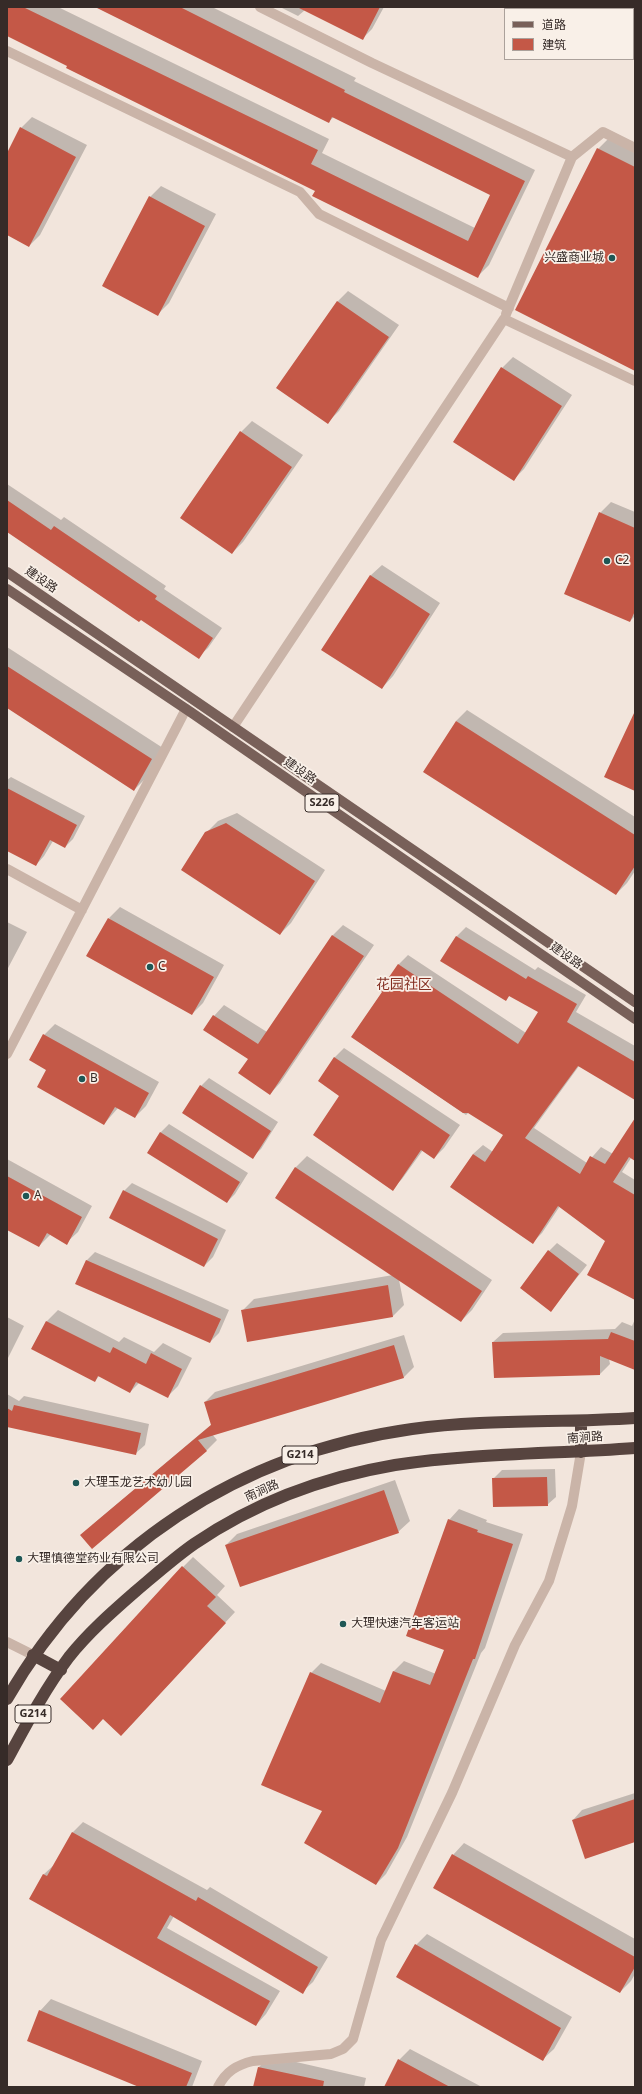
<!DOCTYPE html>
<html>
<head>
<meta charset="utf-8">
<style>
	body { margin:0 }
	#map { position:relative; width:642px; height:2094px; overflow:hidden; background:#f2e5dc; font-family:"Noto Sans","Noto Sans SC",sans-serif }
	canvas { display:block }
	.frame { position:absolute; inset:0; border:8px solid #362b28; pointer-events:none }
	.legend { position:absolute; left:504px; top:8px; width:130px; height:52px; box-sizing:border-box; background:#f9f0e8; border:1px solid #aba19b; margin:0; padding:5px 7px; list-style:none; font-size:12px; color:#362b28 }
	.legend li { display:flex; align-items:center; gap:8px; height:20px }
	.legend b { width:20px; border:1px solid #aba19b }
</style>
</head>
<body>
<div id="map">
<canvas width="642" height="2094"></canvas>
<div class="frame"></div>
<ul class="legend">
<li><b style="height:5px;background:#786059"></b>道路</li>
<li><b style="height:11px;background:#c45847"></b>建筑</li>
</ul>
</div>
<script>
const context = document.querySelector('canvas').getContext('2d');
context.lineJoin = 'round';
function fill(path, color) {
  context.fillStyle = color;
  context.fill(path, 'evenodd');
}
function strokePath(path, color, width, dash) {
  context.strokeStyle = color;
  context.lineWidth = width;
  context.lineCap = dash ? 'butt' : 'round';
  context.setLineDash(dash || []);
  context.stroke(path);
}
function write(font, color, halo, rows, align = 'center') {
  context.font = font + ' "Noto Sans","Noto Sans SC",sans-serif';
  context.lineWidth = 3.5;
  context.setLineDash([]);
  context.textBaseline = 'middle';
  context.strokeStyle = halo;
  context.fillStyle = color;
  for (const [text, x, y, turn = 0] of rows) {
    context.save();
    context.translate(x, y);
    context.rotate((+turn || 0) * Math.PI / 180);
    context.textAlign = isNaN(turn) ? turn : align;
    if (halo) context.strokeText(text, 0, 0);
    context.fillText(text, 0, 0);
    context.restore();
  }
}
fill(new Path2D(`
	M7,7H58L329,139L322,153L475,228L492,195L334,117L328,122L97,7H212L356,78L354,81L535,170L489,265L478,276L316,190L7,35Z
	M280,7H384L372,29L362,39L305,10L298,16Z
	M584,7H635V28L633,27V9H587Z
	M32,117L87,145L40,235L29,246L7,234V155L21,128Z
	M609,138L635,151V370L598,149Z
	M161,186L216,214L169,303L158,314L150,197Z
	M348,291L399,325L339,411L328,422L337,302Z
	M513,357L572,395L524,469L513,480L502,368Z
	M252,421L303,455L243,542L232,553L241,432Z
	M7,484L61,520L64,517L166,586L164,589L222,628L208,648L198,657L7,531Z
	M611,502L635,512V616L630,621L600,513Z
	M382,565L440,603L393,676L382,688L370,576Z
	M7,647L163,748L145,779L134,790L7,707Z
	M467,710L635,817V871L627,883L616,894L456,721Z
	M11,777L85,816L73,839L65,847L53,841L44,856L36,865L7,849V780Z
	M237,813L325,870L291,923L280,934L206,833L218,821Z
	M120,907L224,965L203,1003L192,1014L109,918Z
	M7,922L27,932L7,970Z
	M343,925L374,945L280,1083L270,1094L249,1059L204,1030L214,1016L224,1005L267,1032L333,935Z
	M466,927L535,970L538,967L586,995L576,1012L635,1046V1099L579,1066L534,1128L587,1163L601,1147L613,1154L635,1120V1160L631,1158L622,1172L635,1180V1299L606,1241L560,1206L542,1233L533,1242L473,1154L483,1145L493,1152L504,1135L469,1112L466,1115L352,1037L383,991L398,965L408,955L526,1033L539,1012L510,995L506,1000L456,937Z
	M55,1024L159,1082L146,1106L135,1117L118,1108L104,1124L48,1070L44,1035Z
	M344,1048L460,1125L444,1148L434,1158L423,1150L402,1179L392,1189L341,1096L334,1058Z
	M209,1078L278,1122L261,1149L252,1157L201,1086Z
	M169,1124L248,1173L235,1194L227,1202L160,1133Z
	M307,1156L492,1280L472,1310L461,1321L399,1280L404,1305L393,1316L248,1341L243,1310L254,1299L393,1275L276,1197L296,1167Z
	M7,1159L92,1206L78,1232L66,1243L51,1234L39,1246L7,1229Z
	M132,1183L226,1230L213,1257L204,1266L124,1191Z
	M557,1243L587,1265L551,1310L549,1251Z
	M95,1252L229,1310L219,1333L210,1342L86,1261Z
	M58,1310L119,1342L124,1337L154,1352L163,1343L192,1358L178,1386L167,1397L140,1382L130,1392L99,1376L95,1381L33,1349L47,1321Z
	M7,1317L24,1326L7,1360Z
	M635,1319V1369L609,1359L610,1364L600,1374L493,1342L503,1333L615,1329L622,1322L632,1326Z
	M404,1335L414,1367L404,1377L212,1434L217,1440L207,1450L92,1547V1525L212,1424L205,1402L215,1392Z
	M7,1394L19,1401L24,1396L149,1424L145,1445L135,1454L7,1426Z
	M555,1469L556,1497L547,1505L493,1479L502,1470Z
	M395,1480L410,1521L398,1532L226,1545L237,1534Z
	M459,1509L487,1520L486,1522L523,1534L485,1648L481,1653L407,1837L386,1874L376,1884L324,1811L311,1673L321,1663L386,1691L394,1671L404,1661L436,1674L445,1650L449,1520Z
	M193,1557L225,1586L217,1595L235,1612L131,1725L183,1567Z
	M635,1793V1841L573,1820L582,1810Z
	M83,1822L207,1890L210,1887L328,1957L313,1982L302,1992L174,1916L167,1928L280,1991L266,2014L256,2025L43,1875L55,1864L73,1832Z
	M464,1843L635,1939V1974L631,1981L620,1992L453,1855Z
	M427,1934L572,2017L554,2049L542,2060L416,1945Z
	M51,1999L202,2061L192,2087H142L40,2011Z
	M410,2049L482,2087H385L399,2060Z
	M270,2056L366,2078L364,2087H254L258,2068Z`), '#0003');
fill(new Path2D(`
	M7,7H23L318,150L311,164L468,241L490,195L332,117L329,123L95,7H180L345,90L344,92L525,181L478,278L312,196L315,191L66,68L67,66L7,36Z
	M297,7H380L363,40Z
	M20,127L76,157L29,247L7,235V153Z
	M597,148L635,167V371L515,310Z
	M149,196L205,226L158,316L102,286Z
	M337,301L389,337L328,424L276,388Z
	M501,367L562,406L514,481L453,442Z
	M240,431L292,467L232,554L180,518Z
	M7,500L51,530L54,526L157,596L155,599L213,638L199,659L141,620L139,622L7,532Z
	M599,512L635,528V611L630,622L564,594Z
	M370,575L430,614L382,689L321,650Z
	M7,666L152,759L134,791L7,708Z
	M635,711V791L604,777Z
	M456,721L635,835V866L616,895L423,772Z
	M7,788L77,825L65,848L50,840L36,866L7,851Z
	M226,823L315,881L280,935L181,870L205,832Z
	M108,918L214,977L192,1015L86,956Z
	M332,935L364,956L270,1095L238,1073L248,1059L203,1030L213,1015L258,1044Z
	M456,936L526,979L528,976L577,1004L567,1022L635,1062V1100L578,1066L525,1138L580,1174L590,1156L605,1164L635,1118V1161L629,1157L613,1182L635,1195V1300L587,1275L605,1241L558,1206L533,1244L450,1187L473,1154L485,1162L503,1135L468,1113H463L351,1037L382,992L380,990L398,964L518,1044L538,1012L509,996L506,1001L440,961Z
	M43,1034L149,1093L135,1118L115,1107L104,1125L37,1087L46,1070L29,1060Z
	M334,1057L450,1135L434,1159L421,1150L393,1191L313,1135L339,1096L318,1081Z
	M200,1085L271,1131L253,1159L182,1113Z
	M160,1132L240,1182L227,1203L147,1153Z
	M295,1167L482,1291L461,1322L275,1198Z
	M7,1176L82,1217L67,1245L47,1233L39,1247L7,1230Z
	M123,1190L218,1239L204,1267L109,1218Z
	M548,1250L579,1274L551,1312L520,1288Z
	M86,1260L221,1319L210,1343L75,1284Z
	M388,1285L393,1317L247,1342L241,1310Z
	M46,1321L110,1353L113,1347L146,1364L151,1353L182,1369L168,1398L136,1382L130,1393L98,1376L95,1382L31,1349Z
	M611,1332L635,1341V1370L600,1356V1375L494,1378L492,1342L608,1339Z
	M394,1345L404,1378L198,1440L207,1451L92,1549L80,1535L211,1425L204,1402Z
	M14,1405L141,1433L136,1455L7,1427V1408L12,1411Z
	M547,1477L548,1506L493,1507L492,1478Z
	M384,1490L399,1533L240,1587L225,1545Z
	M448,1519L478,1530L477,1532L513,1544L475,1659H473L398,1848L376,1885L304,1843L322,1811L261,1785L310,1672L380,1703L393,1671L430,1685L444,1650L406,1636Z
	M182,1566L216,1597L207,1606L226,1623L121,1736L103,1719L93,1730L60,1699Z
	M635,1799V1842L585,1859L572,1820Z
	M72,1832L196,1901L198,1897L318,1967L303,1994L170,1915L157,1938L270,2001L256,2026L29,1899L43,1874L47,1876Z
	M452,1854L635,1957V1967L620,1993L433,1888Z
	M415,1944L561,2028L543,2061L396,1977Z
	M39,2010L192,2073L186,2087H139L27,2041Z
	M398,2059L450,2087H384Z
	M258,2067L324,2081L323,2087H253Z`), '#c45847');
strokePath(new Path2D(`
	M260,7L372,63L572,157L603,132L635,148
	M7,51L300,192L319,214L509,308
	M506,314L572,157
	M233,727L504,319L635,381
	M7,869L82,910
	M7,1054L186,709
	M7,1642L33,1655
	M218,2087C226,2071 237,2065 253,2061L331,2054L343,2049L353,2039L381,1940L452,1793L515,1645L549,1581L572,1506L581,1452`), '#cab4a8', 10);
strokePath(new Path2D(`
	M7,572L635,1002
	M7,589L192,713L635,1019`), '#786059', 10);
strokePath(new Path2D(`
	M581,1422V1452
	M33,1655L61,1670
	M7,1699C94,1547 240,1453 412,1429C486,1419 561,1423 635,1418
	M7,1760C26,1725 45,1689 69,1657C89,1632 112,1612 136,1591C155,1575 174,1558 194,1544C254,1503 324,1477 395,1465C474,1453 556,1454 635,1448`), '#57443f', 12);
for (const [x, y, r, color] of [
	[612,258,4,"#1e5755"],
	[607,561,4,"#1e5755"],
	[150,967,4,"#1e5755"],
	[82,1079,4,"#1e5755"],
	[26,1196,4,"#1e5755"],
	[76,1483,4,"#1e5755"],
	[19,1559,4,"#1e5755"],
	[343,1624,4,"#1e5755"]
]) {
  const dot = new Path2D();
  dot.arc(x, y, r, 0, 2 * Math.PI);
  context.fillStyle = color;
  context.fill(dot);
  strokePath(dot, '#f9f0e8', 1.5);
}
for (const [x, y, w] of [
	[322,803,34],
	[300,1455,36],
	[33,1714,36]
]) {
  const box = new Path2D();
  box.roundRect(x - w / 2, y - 9, w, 18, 3);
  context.fillStyle = '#f9f0e8';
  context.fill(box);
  strokePath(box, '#362b28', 1);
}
write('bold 11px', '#362b28', null, [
	["S226",322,803],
	["G214",300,1455],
	["G214",33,1714]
]);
write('12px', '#362b28', '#f9f0e8', [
	["兴盛商业城",604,258,"right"],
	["C2",615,561],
	["C",158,967],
	["B",90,1079],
	["A",34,1196],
	["大理玉龙艺术幼儿园",84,1483],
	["大理慎德堂药业有限公司",27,1559],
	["大理快速汽车客运站",351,1624]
], 'left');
write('12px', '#362b28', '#f9f0e8', [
	["建设路",41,580,34],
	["建设路",300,771,35],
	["建设路",566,956,35],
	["南涧路",585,1438,-4],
	["南涧路",262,1491,-24]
]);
write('14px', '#842f22', '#f9f0e8', [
	["花园社区",404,985]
]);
</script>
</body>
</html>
